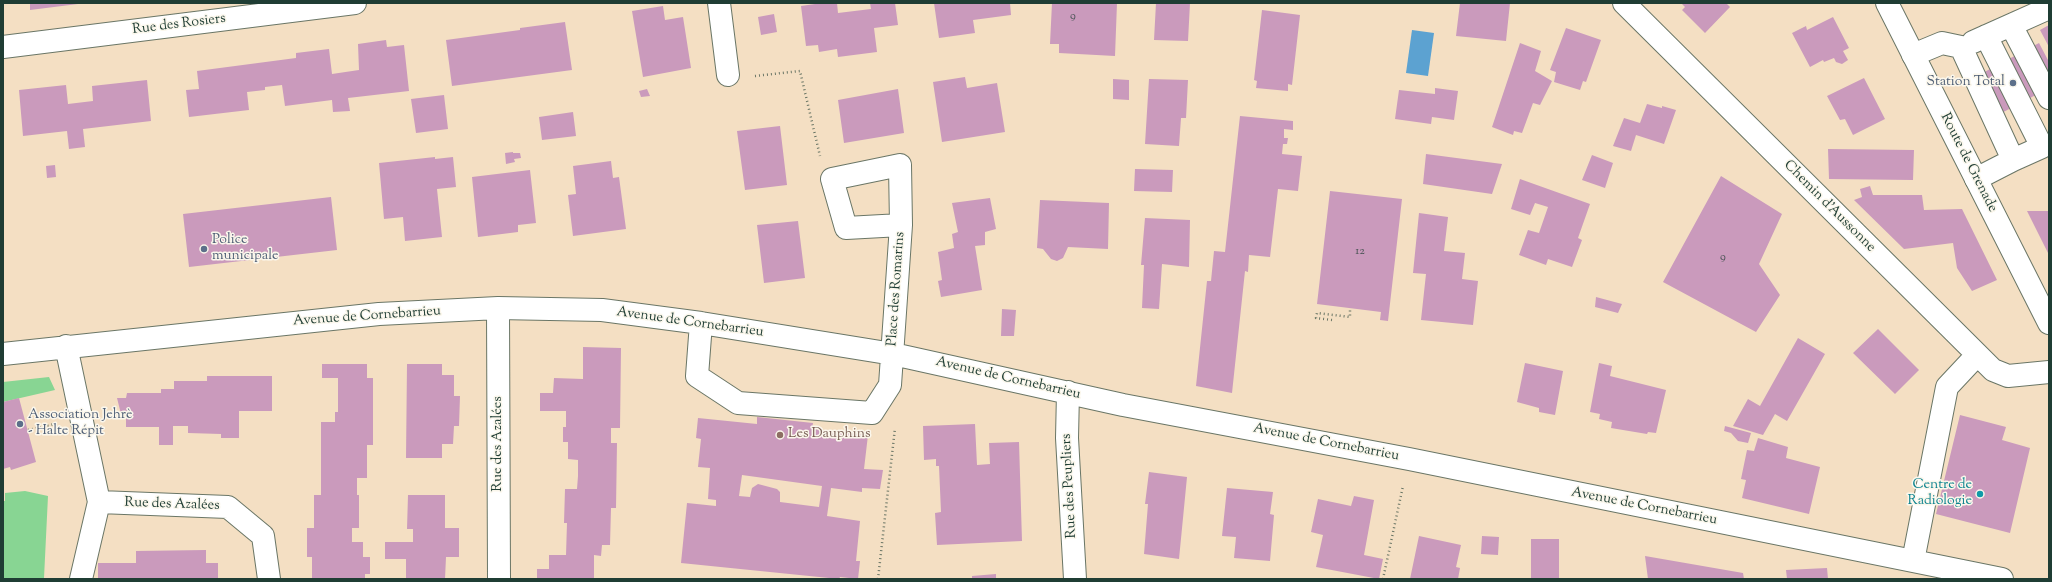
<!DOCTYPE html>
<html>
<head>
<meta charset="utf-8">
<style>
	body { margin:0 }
	#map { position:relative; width:2052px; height:582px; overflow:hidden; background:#f4dfc3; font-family:"Sorts Mill Goudy",serif }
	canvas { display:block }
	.frame { position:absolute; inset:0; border:4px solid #1f3d34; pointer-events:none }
</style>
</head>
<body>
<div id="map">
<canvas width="2052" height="582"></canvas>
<div class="frame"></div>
</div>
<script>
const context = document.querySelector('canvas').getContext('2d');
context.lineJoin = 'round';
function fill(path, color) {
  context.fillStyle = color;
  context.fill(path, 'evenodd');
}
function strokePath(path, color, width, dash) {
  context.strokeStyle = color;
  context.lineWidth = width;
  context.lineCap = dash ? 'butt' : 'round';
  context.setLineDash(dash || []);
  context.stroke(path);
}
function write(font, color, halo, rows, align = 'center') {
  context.font = font + ' "Sorts Mill Goudy",serif';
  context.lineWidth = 3;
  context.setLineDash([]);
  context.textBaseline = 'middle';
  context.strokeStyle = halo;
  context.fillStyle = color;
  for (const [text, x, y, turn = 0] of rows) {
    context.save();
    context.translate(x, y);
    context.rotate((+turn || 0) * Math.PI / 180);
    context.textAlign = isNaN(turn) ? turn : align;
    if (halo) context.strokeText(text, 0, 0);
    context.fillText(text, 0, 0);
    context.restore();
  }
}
fill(new Path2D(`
	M49,377L55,390L3,402V382Z
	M25,491L48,496L44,578H60V579H3V501H5V493Z`), '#88d593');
fill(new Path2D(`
	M1412,30L1434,33L1428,76L1406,73Z`), '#5ca2d1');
fill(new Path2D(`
	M30,3H78V4L30,10Z
	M822,3H837L838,13L871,9L870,3H895L898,25L874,28L877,52L838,57L837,49L819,52L818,45L806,46L801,6Z
	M934,3H1010L1011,15L973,20L975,33L939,38Z
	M1052,3H1117L1115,56L1059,53V44H1050Z
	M1156,3H1190L1188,41L1154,40Z
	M1460,3H1510L1506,41L1456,36Z
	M1681,3H1726L1730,7L1705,33L1682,10L1685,7Z
	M663,6L665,20L683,17L691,68L643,77L632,11Z
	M1262,10L1300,15L1292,85L1288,84V91L1256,88L1257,81L1254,80Z
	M774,14L777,32L761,35L758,17Z
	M1833,17L1849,48L1843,51L1848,60L1842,64L1836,62L1834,58L1824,62L1823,60L1810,67L1792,33L1806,26L1807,30Z
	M565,22L572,70L452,86L446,40L520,30V28Z
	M2049,25V47L2040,30Z
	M1566,28L1601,40L1586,82L1583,81L1580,90L1554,82L1556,72L1550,70Z
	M386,40L387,47L404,45L409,91L348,98L350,111L333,112L332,100L285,106L282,85L265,87V90L247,92L249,110L189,117L186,90L199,89L197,71L296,58V53L329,49L332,74L359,70L358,44Z
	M1520,43L1541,51L1535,71L1552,81L1540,105L1533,103L1522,133L1514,131L1513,135L1492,127Z
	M2039,43L2049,62V88L1994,117L1975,77Z
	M965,77L967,88L997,83L1005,132L942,142L933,82Z
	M1864,78L1885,119L1853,135L1845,119L1840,120L1827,96Z
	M1113,79L1129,80V100L1113,99Z
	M1149,79L1188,80L1186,118H1181L1179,146L1145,144Z
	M147,80L151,121L83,129L85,147L69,149L67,131L23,136L19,90L66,85L68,104L93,101L92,86Z
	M1435,88L1458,91L1454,120L1432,117L1431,124L1395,119L1399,90L1435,94Z
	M647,89L650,96L641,97L639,91Z
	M898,89L904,133L844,143L838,100Z
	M444,95L448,129L416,133L411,99Z
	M1647,104L1662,108V106L1676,110L1664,144L1636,135L1631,151L1613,146L1624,118L1640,123Z
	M573,112L576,136L542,140L539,117Z
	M1240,116L1293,121V130L1284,129V138H1288L1287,144H1283L1282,154L1302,156L1298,191L1278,189L1270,257L1249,255L1248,272L1245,271L1232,393L1196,386L1207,281H1211L1214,251L1225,252Z
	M780,126L787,185L745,190L737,131Z
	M1828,149L1914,150L1913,180L1829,179Z
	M513,152V153H520L521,158L514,159L515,162L506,164L505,153Z
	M1426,154L1502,164L1492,194L1423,184Z
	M1592,155L1613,163L1605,188L1582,180Z
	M435,157V159L453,157L456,187L437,189L442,237L405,241L403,217L384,219L379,163Z
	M611,161L613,178L619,177L626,229L573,236L568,195L576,194L573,166Z
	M55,165L56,177L47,178L46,166Z
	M1135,169L1173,170L1172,192L1134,191Z
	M530,170L536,223L518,225V232L478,237L472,177Z
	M1721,176L1782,214L1759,264L1780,295L1756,332L1663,282Z
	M1520,179L1590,204L1578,238L1582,240L1572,267L1548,259L1546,265L1519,255L1528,230L1539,233L1548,207L1535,203L1530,215L1511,209Z
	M1870,186L1873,195H1922L1924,210L1962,209L1997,280L1972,291L1957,268L1953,243L1904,249L1854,200L1862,197L1860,189Z
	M1330,191L1402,199L1388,321L1380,320L1381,312L1317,304Z
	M331,197L337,250L189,267L183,214Z
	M990,198L996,229L985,232V245L975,246L982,290L941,297L938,281L942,280L938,252L954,248L952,234L958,232L952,203Z
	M1040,200L1109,203L1108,249L1068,247L1063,258L1057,261L1051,259L1043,249L1037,248Z
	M2027,211H2049V255Z
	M1419,213L1448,217L1444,251L1465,253L1462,279L1478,281L1473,325L1421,320L1426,274L1413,273Z
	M1145,218L1190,220L1189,267L1162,264L1159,309L1142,308L1144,265H1141Z
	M798,221L805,278L764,283L757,225Z
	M1596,297L1622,304L1618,313L1595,307Z
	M1002,309L1016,310L1014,336H1001Z
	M1878,329L1919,370L1895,394L1853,353Z
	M1798,338L1825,354L1787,421L1775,414L1763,435L1733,426L1748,399L1760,406Z
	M583,347L621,348L620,428H611V443H617L616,508H611L610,545H602L601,556L594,555V579H537V569H549V555H566L567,523H564L565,489H577L578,476V460L568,459V442H563V427H566V411H540V393H553L554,378L583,379Z
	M1525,363L1563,371L1555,415L1539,412V408L1517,402Z
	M1599,363L1612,366L1610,376L1666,390L1656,433L1648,432L1647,434L1611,428L1612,422L1599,419L1600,414L1590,412Z
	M322,364H367V378H373V445H367V478H357V495H359V528H352V542H363V557H370V574H365V579H312V557H307V528H314V495H321V422H335V412H338V378H322Z
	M407,364H442V375H454V396H460L459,426H454L453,444H442V458H406Z
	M207,376H272V411H239V438H221V434L188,433V426H173V445H159V427H126V414H121L117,398H126L127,393H161V389H174V381H207Z
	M19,398L36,462L11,470L10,467L3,469V402Z
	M1960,415L2006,427L2002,440L2030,448L2010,533L1936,514Z
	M757,417L813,423L812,429L868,435L864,469L883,470L880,489L862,488V492L831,488L827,516L860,521L856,561H860L858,579L840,577L839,579L681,563L687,503L716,506V500L708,499L710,468L698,467L701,439L696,438L698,418L757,424ZM742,475L822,486L819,507L780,502V492L777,489L758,484L752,488L750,497L739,496Z
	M975,424L977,465L990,464L989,443L1019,442L1022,541L937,545L935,513L941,512L939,466H936V459L924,460L923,426Z
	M1725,426L1751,433L1748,443L1738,441L1731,433L1724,431Z
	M1758,438L1788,447L1786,458L1820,467L1809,514L1742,498L1746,480L1741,479L1747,450L1754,451Z
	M1149,472L1187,477L1179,559L1144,554L1148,504H1145Z
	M1227,488L1273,492L1270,514L1274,515L1270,561L1234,558L1236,537L1222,536Z
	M408,495H445V528H459V557H446L445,579H406V559H385V542H413V529H407Z
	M1354,496L1374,500L1364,555L1383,559L1379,579L1316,567L1323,535L1311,532L1318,499L1351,506Z
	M1419,536L1461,545L1456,567L1460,568L1458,579H1410Z
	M1482,536L1499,537L1498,555L1481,554Z
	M1531,539H1559V579H1531Z
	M206,550V563H218V579H98V563H136V551Z
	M1645,556L1743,573L1744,579H1648Z
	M1827,568L1828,579H1787L1786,570Z
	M996,574V579H972V576Z`), '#ca9abc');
const minor = new Path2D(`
	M719,3L728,75
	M1624,3L1993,370L2008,376L2049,372
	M2011,25L2049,98
	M1986,36L2042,147L2013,160
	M1973,42L2049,8
	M3,47L355,3
	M1913,55L1942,43L1961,47L2013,160L1976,179
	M498,308L499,579
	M701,323L697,376L738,403L872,413L890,385L901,225L900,165L832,179L846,228L901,225
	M66,346L99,502L81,579
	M3,354L379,314L498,308L602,310L701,323L893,354L1123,405L1409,459L2002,579
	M1068,392L1067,438L1075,579
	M99,502L228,507L263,536L269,579
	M1913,561L1947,387L1977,355`);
const major = new Path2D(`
	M1887,3L2049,323`);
strokePath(minor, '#6a7666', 24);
strokePath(major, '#6a7666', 24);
strokePath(new Path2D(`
	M755,76L800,71L820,156
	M1332,320L1316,318L1317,313L1350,317V308
	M28,430L55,424
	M878,579L895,428
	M1383,579L1403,486`), '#6a7666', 2.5, [1, 3]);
strokePath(minor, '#fff', 22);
strokePath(major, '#fff', 22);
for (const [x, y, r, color] of [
	[2013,83,4,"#5c6f8a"],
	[204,249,4,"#5c6f8a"],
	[20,424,4,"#5c6f8a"],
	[780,435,4,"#8d6e63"],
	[1980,494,4,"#0f9aa8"]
]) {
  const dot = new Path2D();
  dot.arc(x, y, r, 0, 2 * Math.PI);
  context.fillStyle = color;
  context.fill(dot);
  strokePath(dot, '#fbf7ec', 1.5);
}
write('12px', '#4a5456', null, [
	["9",1073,17],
	["12",1360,252],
	["9",1723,258]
]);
write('14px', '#1f3d34', '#fbf7ec', [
	["Rue des Rosiers",179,25,-7],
	["Route de Grenade",1968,163,63],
	["Chemin d'Aussonne",1829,207,45],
	["Place des Romarins",897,289,-86],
	["Avenue de Cornebarrieu",367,317,-4],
	["Avenue de Cornebarrieu",690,323,8],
	["Avenue de Cornebarrieu",1008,379,13],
	["Avenue de Cornebarrieu",1326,443,11],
	["Rue des Azalées",499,444,-90],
	["Rue des Peupliers",1070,486,-93],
	["Rue des Azalées",172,505,2],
	["Avenue de Cornebarrieu",1644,507,11]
]);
write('14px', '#4e5e75', '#fbf7ec', [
	["Station Total",2005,83,"right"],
	["Police",212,241],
	["municipale",212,257],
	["Association Jehrè",28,416],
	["- Halte Répit",28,432]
], 'left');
write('14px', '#785e54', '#fbf7ec', [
	["Les Dauphins",788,435]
], 'left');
write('14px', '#0d838f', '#fbf7ec', [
	["Centre de",1972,486],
	["Radiologie",1972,502]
], 'right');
</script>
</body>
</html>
